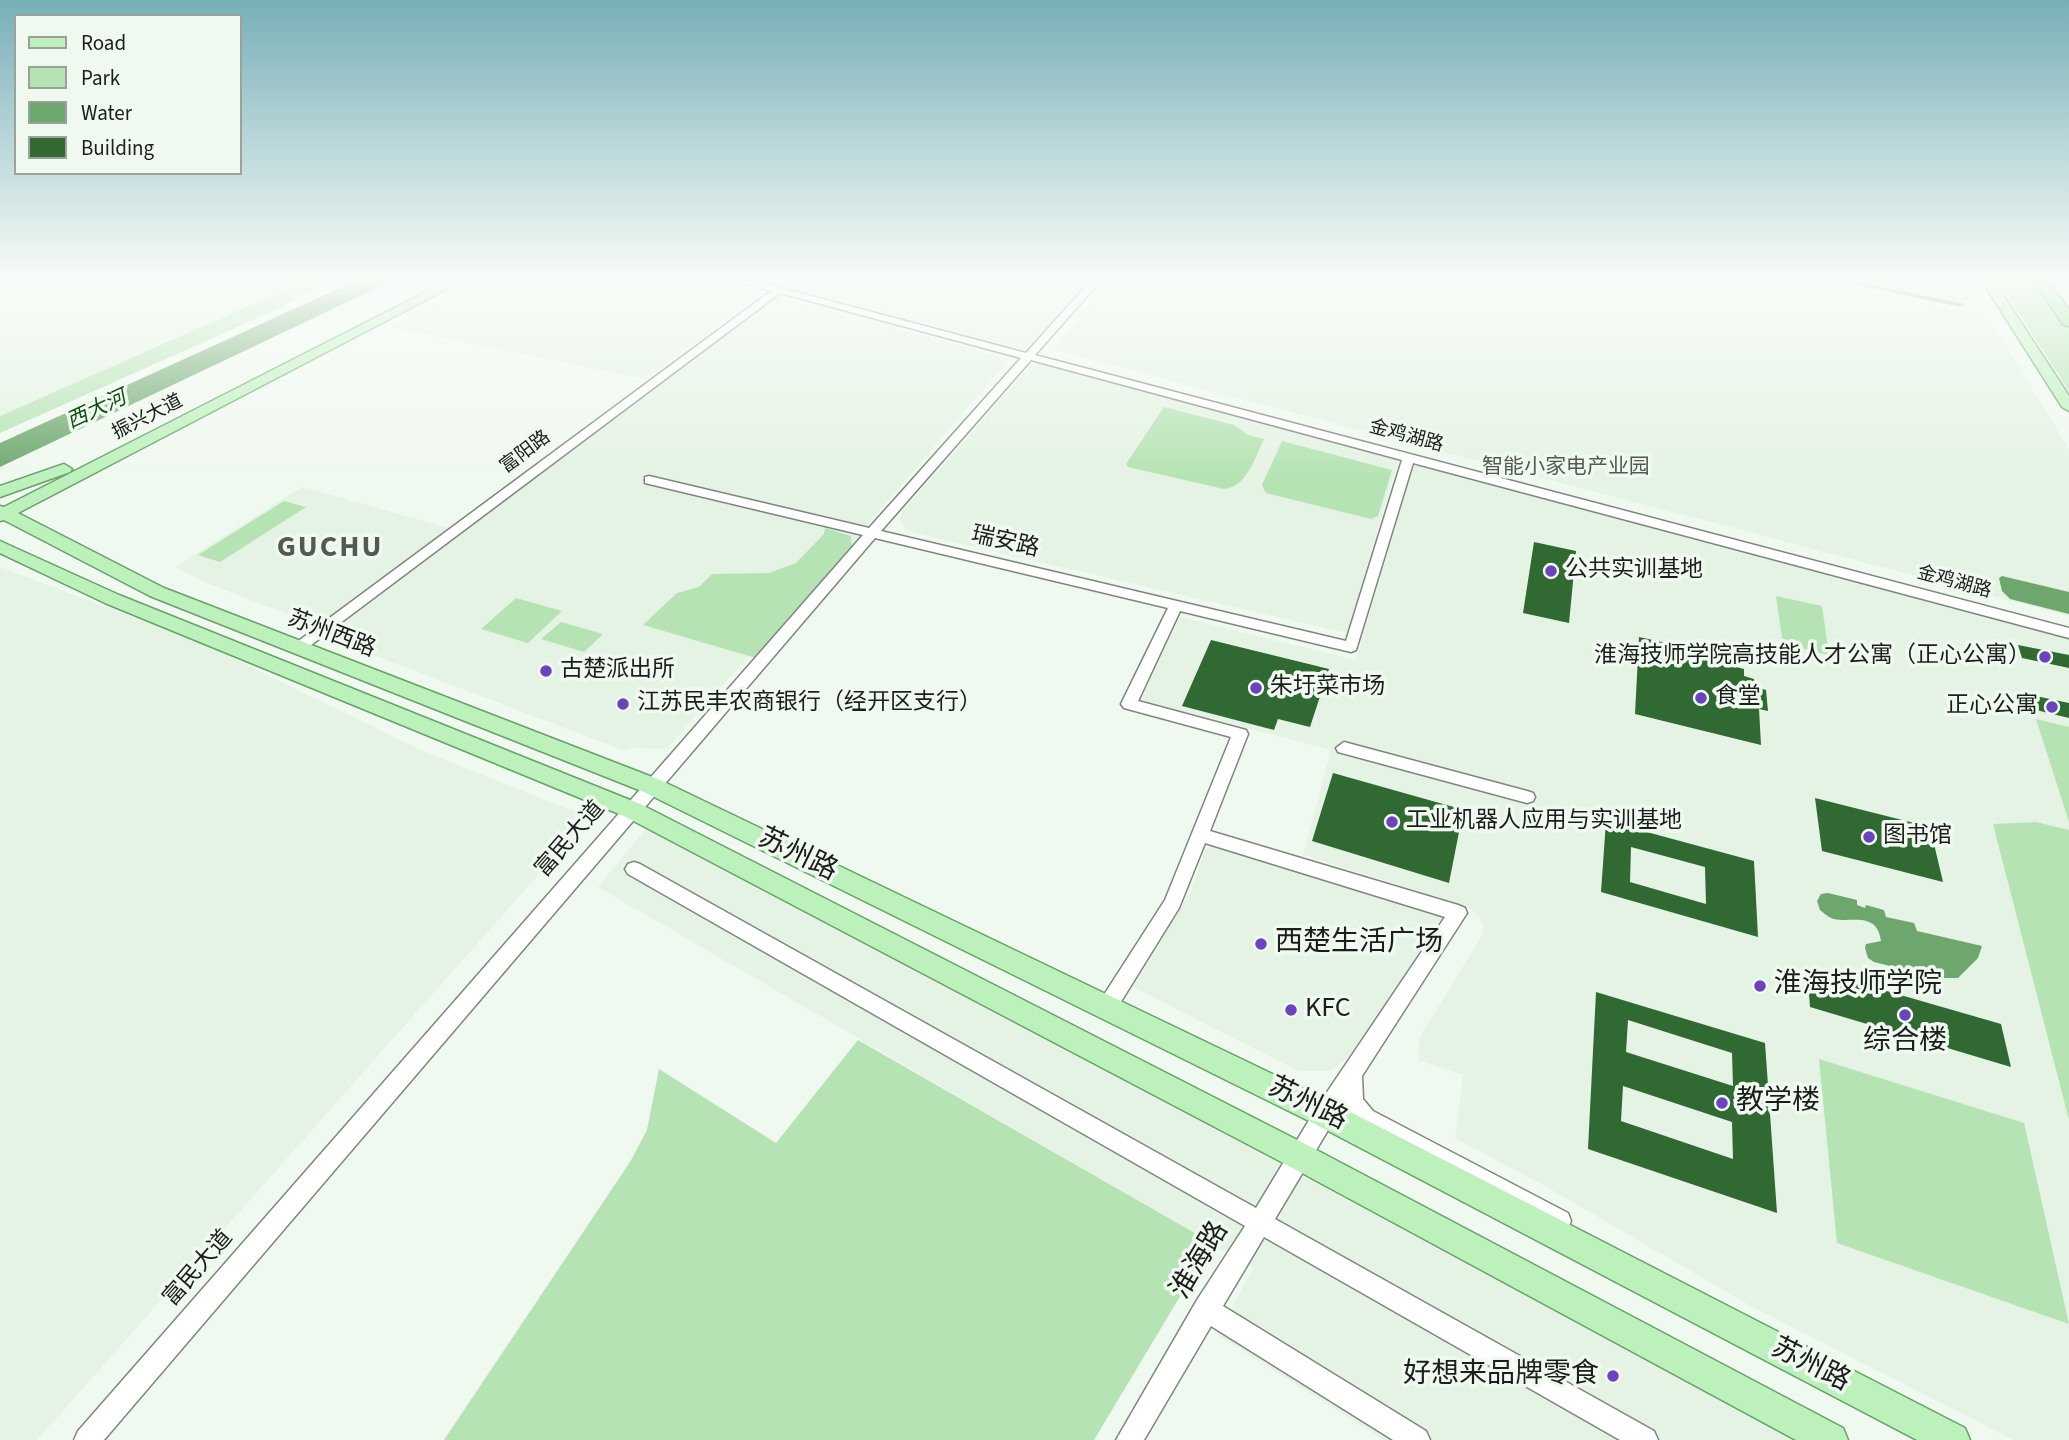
<!DOCTYPE html>
<html>
<head>
<meta charset="utf-8">
<style>
	body { margin:0 }
	#map { position:relative; width:2069px; height:1440px; overflow:hidden; background:#f0f9f0; font-family:"Source Sans 3",sans-serif }
	canvas { display:block }
	.legend { position:absolute; left:14px; top:14px; width:228px; height:161px; box-sizing:border-box; background:#f0f9f0; border:2px solid #9ba19b; margin:0; padding:9px 12px; list-style:none; font-size:21px; color:#1b1e1b }
	.legend li { display:flex; align-items:center; gap:14px; height:35px }
	.legend b { width:35px; border:2px solid #9ba19b }
</style>
</head>
<body>
<div id="map">
<canvas width="2069" height="1440"></canvas>
<ul class="legend">
<li><b style="height:9px;background:#bcf1bc"></b>Road</li>
<li><b style="height:19px;background:#b5e3b3"></b>Park</li>
<li><b style="height:19px;background:#6da76d"></b>Water</li>
<li><b style="height:19px;background:#316932"></b>Building</li>
</ul>
</div>
<script>
const context = document.querySelector('canvas').getContext('2d');
context.lineJoin = 'round';
function fill(path, color) {
  context.fillStyle = color;
  context.fill(path, 'evenodd');
}
function strokePath(path, color, width, dash) {
  context.strokeStyle = color;
  context.lineWidth = width;
  context.lineCap = dash ? 'butt' : 'round';
  context.setLineDash(dash || []);
  context.stroke(path);
}
function write(font, color, halo, rows, align = 'center') {
  context.font = font + ' "Source Sans 3","Noto Sans SC",sans-serif';
  context.lineWidth = 7;
  context.setLineDash([]);
  context.textBaseline = 'middle';
  context.strokeStyle = halo;
  context.fillStyle = color;
  for (const [text, x, y, turn = 0] of rows) {
    context.save();
    context.translate(x, y);
    context.rotate((+turn || 0) * Math.PI / 180);
    context.textAlign = isNaN(turn) ? turn : align;
    if (halo) context.strokeText(text, 0, 0);
    context.fillText(text, 0, 0);
    context.restore();
  }
}
fill(new Path2D(`
	M0,278H312L0,416Z
	M486,278H706L761,294L645,379L392,327Z
	M753,278H1089L1028,351Z
	M1112,278H1798L1988,316L2069,449V616L1054,350Z
	M1842,278H1955L1974,303Z
	M775,297L1010,359L873,518L852,549L756,658L749,656L666,749L628,748L625,751L329,638L332,632Z
	M1032,364L1049,365L1388,455L1398,461L1347,633L914,533L905,528L899,518L904,510Z
	M1414,465L2069,639V1440H2014L1756,1309L1545,1186L1455,1138L1463,1075L1418,1060L1420,1037L1482,935L1484,928L1479,917L1473,910L1457,903L1303,855L1331,750L1141,700L1180,617L1356,660Z
	M302,487L449,528L317,625L204,582L175,567Z
	M0,567L204,644L425,752L575,812V828L563,847L37,1440H0Z
	M645,830L665,834L1795,1440H1384L1216,1334L1254,1268L598,887Z
	M1214,845L1448,915L1346,1060L1330,1071H1299L1133,987L1191,891L1205,850Z`), '#e4f3e3');
fill(new Path2D(`
	M312,278H337L269,313L0,433V416Z
	M1996,278H2033L2069,330V391Z
	M1164,407L1234,425L1248,435L1264,439C1255,457 1247,487 1224,489L1128,467L1126,464Z
	M1282,441L1392,470L1378,516L1371,519L1266,493L1262,485Z
	M284,501L306,507L220,562L198,555Z
	M825,528L851,536L852,549L756,658L643,625L677,593L699,587L712,574L769,573L796,563L824,534Z
	M1776,596L1822,606L1829,655L1783,644Z
	M516,598L562,611L528,643L481,629Z
	M561,622L603,634L584,652L541,639Z
	M2036,719L2069,727V822Z
	M2036,822L2069,830V1120L1993,824Z
	M858,1040L1212,1243L1094,1440H444L630,1162L647,1130L659,1069L776,1143Z
	M1819,1059L2024,1123L2069,1324L1837,1243Z`), '#b5e3b3');
fill(new Path2D(`
	M362,278H398L0,467V443Z
	M2002,576L2069,592V614L2010,599L2002,591L1999,578Z
	M1828,893L1857,900V905L1865,908L1866,905L1884,910L1886,917L1914,923L1917,931L1982,946L1978,958L1958,978H1940L1874,962L1868,958L1865,948L1866,944L1881,941C1877,911 1851,923 1834,919C1829,918 1824,913 1820,910L1817,901L1821,894Z`), '#6da76d');
fill(new Path2D(`
	M1822,278H1839L1965,304L1961,307Z`), '#6da76d');
fill(new Path2D(`
	M1534,542L1576,551L1569,623L1523,613Z
	M1639,637L1698,650V654L1728,661L1729,665L1744,669V676L1754,679L1755,687L1766,690L1768,711L1759,709L1761,745L1635,714Z
	M1211,640L1329,669L1310,727L1278,719L1274,730L1182,706Z
	M2018,645L2069,655V668L2022,658Z
	M2031,695L2069,703V718L2036,710Z
	M1333,773L1475,813L1459,832L1449,883L1312,841Z
	M1815,798L1930,827L1943,882L1822,851Z
	M1606,821L1754,861L1758,937L1601,892ZM1631,847L1705,867L1706,904L1630,882Z
	M1807,968L2001,1024L2011,1067L1810,1007Z
	M1596,992L1765,1043L1777,1213L1588,1149ZM1628,1020L1732,1053L1733,1086L1626,1052ZM1623,1086L1732,1122L1733,1159L1621,1121Z`), '#316932');
const minor = new Path2D(`
	M728,278H744L1026,353L1093,278H1103L1035,355L2069,628V638L1413,463L1356,650L1351,652L1180,611L1138,701L1246,730L1248,734L1210,831L1458,905L1465,908L1467,913L1362,1076L1363,1099L1373,1111L1568,1213L1571,1221L1568,1229L1560,1232L1552,1229L1357,1125L1343,1105L1275,1219L1654,1431L1658,1440H1620L1264,1237L1223,1306L1426,1431L1430,1440H1393L1211,1326L1144,1440H1116L1197,1300L1245,1226L628,874L625,869L628,864L634,862L640,864L1256,1208L1317,1107L1445,917L1205,843L1179,908L1114,1013L1107,1016L1100,1013L1097,1007L1100,1001L1165,900L1231,737L1124,708L1121,704L1168,608L875,538L104,1440H74L78,1431L863,535L645,483V477L649,476L869,528L1021,358L780,293L303,651H293L291,648L293,645L771,291ZM1031,360L1402,460L1346,641L881,531Z
	M1344,742L1527,791L1533,793L1535,797L1533,801L1527,803L1338,752L1336,748Z`);
const major = new Path2D(`
	M453,278H468L18,513L164,588L660,780L1335,1104L1965,1428L1970,1440H1917L1315,1124L644,792L150,596L4,520L0,521V506L4,507Z
	M1980,278H1992L2069,396V411L2062,407Z
	M64,464L72,469L70,472L0,497V486Z
	M0,541L119,595L640,804L1309,1146L1843,1428L1848,1440H1796L1289,1166L624,816L105,603L0,553Z`);
const highway = new Path2D(`
	M2032,278H2046L2069,310V326L2063,324Z`);
strokePath(minor, '#7e867e', 3);
strokePath(major, '#67a167', 3);
strokePath(highway, '#67a167', 4);
fill(minor, '#fff');
fill(major, '#bcf1bc');
fill(highway, '#90e790');
const sky = context.createLinearGradient(0, 0, 0, 480);
sky.addColorStop(0, '#77afb7');
sky.addColorStop(0.58, '#f8fcf8');
sky.addColorStop(1, '#f8fcf800');
context.fillStyle = sky;
context.fillRect(0, 0, 2069, 480);
for (const [x, y, r, color] of [
	[1551,571,7,"#6b43bc"],
	[2045,657,7,"#6b43bc"],
	[546,671,7,"#6b43bc"],
	[1256,688,7,"#6b43bc"],
	[1701,698,7,"#6b43bc"],
	[623,704,7,"#6b43bc"],
	[2052,707,7,"#6b43bc"],
	[1392,822,7,"#6b43bc"],
	[1869,837,7,"#6b43bc"],
	[1261,944,7,"#6b43bc"],
	[1760,986,7,"#6b43bc"],
	[1291,1010,7,"#6b43bc"],
	[1905,1015,7,"#6b43bc"],
	[1722,1103,7,"#6b43bc"],
	[1613,1376,7,"#6b43bc"]
]) {
  const dot = new Path2D();
  dot.arc(x, y, r, 0, 2 * Math.PI);
  context.fillStyle = color;
  context.fill(dot);
  strokePath(dot, '#f0f9f0', 2.5);
}
write('19px', '#1b1e1b', '#f0f9f0', [
	["振兴大道",148,418,-27],
	["金鸡湖路",1406,437,15],
	["富阳路",526,453,-37],
	["金鸡湖路",1954,583,15]
]);
write('italic 21px', '#0f4d14', '#f0f9f0', [
	["西大河",97,411,-25]
]);
write('21px', '#535a52', '#f0f9f0', [
	["智能小家电产业园",1566,468]
]);
write('23px', '#1b1e1b', '#f0f9f0', [
	["瑞安路",1005,543,13],
	["苏州西路",331,635,21],
	["富民大道",571,840,-49],
	["富民大道",199,1269,-49]
]);
write('23px', '#1b1e1b', '#f0f9f0', [
	["公共实训基地",1565,571],
	["淮海技师学院高技能人才公寓（正心公寓）",2031,657,"right"],
	["古楚派出所",560,671],
	["朱圩菜市场",1270,688],
	["食堂",1715,698],
	["江苏民丰农商银行（经开区支行）",637,704],
	["正心公寓",2038,707,"right"],
	["工业机器人应用与实训基地",1406,822],
	["图书馆",1883,837]
], 'left');
write('28px', '#1b1e1b', '#f0f9f0', [
	["苏州路",797,856,26],
	["苏州路",1307,1105,26],
	["淮海路",1201,1261,-59],
	["苏州路",1810,1366,27]
]);
write('28px', '#1b1e1b', '#f0f9f0', [
	["西楚生活广场",1275,944],
	["淮海技师学院",1774,986],
	["KFC",1305,1010],
	["综合楼",1905,1043,"center"],
	["教学楼",1736,1103],
	["好想来品牌零食",1599,1376,"right"]
], 'left');
context.letterSpacing = '2px';
write('bold 30px', '#535a52', '#f0f9f0', [
	["GUCHU",330,549]
]);
context.letterSpacing = '0px';
</script>
</body>
</html>
